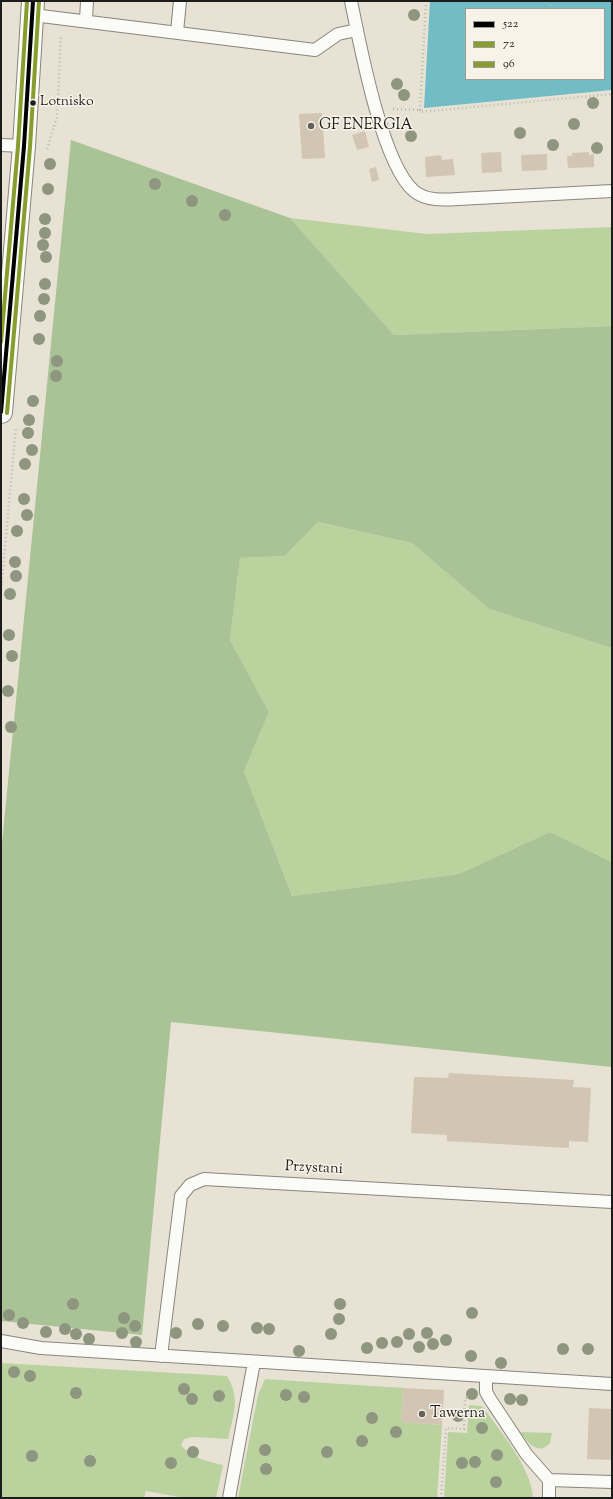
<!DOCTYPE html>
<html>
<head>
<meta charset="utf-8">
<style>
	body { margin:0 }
	#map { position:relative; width:613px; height:1499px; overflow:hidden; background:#e7e2d3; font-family:"Sorts Mill Goudy",serif }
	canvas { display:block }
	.frame { position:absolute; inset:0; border:2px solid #1c1c1c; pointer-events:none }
	.legend { position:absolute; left:465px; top:8px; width:140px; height:72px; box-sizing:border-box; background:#f7f3e8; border:1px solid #9f9d96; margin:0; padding:5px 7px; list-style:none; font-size:12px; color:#1c1c1c }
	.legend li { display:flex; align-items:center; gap:8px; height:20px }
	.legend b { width:20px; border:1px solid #9f9d96 }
</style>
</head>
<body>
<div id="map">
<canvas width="613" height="1499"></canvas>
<div class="frame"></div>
<ul class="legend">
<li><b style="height:5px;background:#000"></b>522</li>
<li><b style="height:5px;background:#879d2d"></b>72</li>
<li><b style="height:5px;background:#879d2d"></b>96</li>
</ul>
</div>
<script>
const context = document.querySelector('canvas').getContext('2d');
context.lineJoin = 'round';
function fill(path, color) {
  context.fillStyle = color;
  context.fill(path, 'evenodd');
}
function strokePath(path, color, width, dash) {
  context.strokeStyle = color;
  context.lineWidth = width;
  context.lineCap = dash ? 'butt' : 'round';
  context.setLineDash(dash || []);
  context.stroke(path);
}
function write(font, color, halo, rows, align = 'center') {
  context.font = font + ' "Sorts Mill Goudy",serif';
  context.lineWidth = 3;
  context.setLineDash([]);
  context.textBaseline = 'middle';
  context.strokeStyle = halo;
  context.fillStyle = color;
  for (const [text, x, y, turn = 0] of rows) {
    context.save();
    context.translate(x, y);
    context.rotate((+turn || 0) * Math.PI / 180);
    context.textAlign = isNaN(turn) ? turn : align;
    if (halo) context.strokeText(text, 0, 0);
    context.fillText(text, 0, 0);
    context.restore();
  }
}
fill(new Path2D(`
	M290,218L427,234L612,227V326L394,335Z
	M318,522L412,543L489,609L612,648V862L550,832L459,874L292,896L244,771L269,712L230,640L240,558L285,556Z
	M1,1363L227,1376C241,1399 233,1415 228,1439L193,1437L184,1439L181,1445C190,1457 208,1462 223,1465L216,1498H185L146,1491L144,1498H1Z
	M265,1379L403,1388L401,1422L442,1425L437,1498H238L258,1395Z
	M469,1405L482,1406C499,1430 532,1468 533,1498H444L448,1432L467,1433Z
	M520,1432L552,1433L550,1443C538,1456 528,1443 520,1432Z`), '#b9d29e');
fill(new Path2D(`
	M71,140L290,218L394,335L612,326V648L489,609L412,543L318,522L285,556L240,558L230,640L269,712L244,771L292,896L459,874L550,832L612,862V1067L171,1022L142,1335L1,1321V853Z`), '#a9c396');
fill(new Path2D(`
	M430,1H612V90L424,108ZM466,9H604V79H466Z`), '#72bdc5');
fill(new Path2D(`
	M322,113L325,158L302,159L299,114Z
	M365,131L369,147L357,150L352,135Z
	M501,152L502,172L482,173L481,153Z
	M589,152V155L594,154V167L568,168L567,156H572V153Z
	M547,154V170L522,171L521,155Z
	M441,155L442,160L453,159L455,175L426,177L425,157Z
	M376,167L379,180L372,182L369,169Z
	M449,1073L574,1080L573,1087L591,1088L588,1142L569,1141V1148L447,1141V1135L411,1133L414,1077L448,1078Z
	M403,1388L444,1390L442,1425L401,1422Z
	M589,1408L612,1409V1460L587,1459Z`), '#d3c5b3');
const service = new Path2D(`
	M351,1C360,45 382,164 414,191C426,201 444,200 458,199L612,191
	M33,15L315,50L338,34L357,30
	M86,20L87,1
	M177,32L180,1
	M1,145L24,146
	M1,1341L41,1348L612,1384
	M161,1356L181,1196L190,1185L204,1179L612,1202
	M486,1376V1392L490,1399L527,1455L549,1480L612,1482
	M229,1498L254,1362
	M549,1498V1480`);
const tertiary = new Path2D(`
	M1,412L24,146L33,1`);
strokePath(service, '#88857e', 14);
strokePath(tertiary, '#88857e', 24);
strokePath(new Path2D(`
	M551,1V9
	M393,109L420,110
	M420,110V112L612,94
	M420,110L426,1
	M47,149L57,117L61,35
	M1,590L16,427
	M441,1498L446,1428L464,1429L465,1398H469`), '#b8b8b5', 2.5, [1, 3]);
strokePath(service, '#fbfbf8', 12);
strokePath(tertiary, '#fbfbf8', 22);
strokePath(new Path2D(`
	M1,412L24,146L33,1`), '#000', 4);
strokePath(new Path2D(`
	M7,413L30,147L39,1`), '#879d2d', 4);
strokePath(new Path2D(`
	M1,342L18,146L27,1`), '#879d2d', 4);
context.fillStyle = '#8e967f';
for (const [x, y] of [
	[414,15],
	[397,84],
	[404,95],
	[593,103],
	[574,124],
	[520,133],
	[411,136],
	[553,145],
	[597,148],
	[50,164],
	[155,184],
	[48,189],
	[192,201],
	[225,215],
	[45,219],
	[45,233],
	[43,245],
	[46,257],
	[45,284],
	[44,299],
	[40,316],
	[39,339],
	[57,361],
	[56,376],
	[33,401],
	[29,420],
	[28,433],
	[32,450],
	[25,464],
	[24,499],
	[27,515],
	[17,531],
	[15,562],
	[16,576],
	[10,594],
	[9,635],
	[12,656],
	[8,691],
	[11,727],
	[73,1304],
	[340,1304],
	[472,1313],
	[9,1315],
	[124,1318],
	[339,1319],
	[23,1323],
	[198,1324],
	[135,1326],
	[223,1326],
	[257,1328],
	[65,1329],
	[269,1329],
	[46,1332],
	[122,1333],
	[176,1333],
	[427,1333],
	[76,1334],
	[331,1334],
	[409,1334],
	[89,1339],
	[446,1340],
	[136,1342],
	[397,1342],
	[382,1343],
	[433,1344],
	[419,1347],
	[367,1348],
	[563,1349],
	[588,1349],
	[299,1351],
	[471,1356],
	[501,1363],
	[14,1372],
	[30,1376],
	[184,1389],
	[76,1393],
	[472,1394],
	[286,1395],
	[219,1396],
	[304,1397],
	[192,1399],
	[510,1399],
	[522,1400],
	[458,1416],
	[372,1418],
	[482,1428],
	[396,1432],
	[362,1441],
	[265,1450],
	[193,1452],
	[327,1452],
	[497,1455],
	[32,1456],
	[90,1461],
	[475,1462],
	[171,1463],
	[462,1463],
	[266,1469],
	[496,1482]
]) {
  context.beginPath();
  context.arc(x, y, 6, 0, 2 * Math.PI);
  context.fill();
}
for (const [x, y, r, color] of [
	[33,103,3.5,"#1c1c1c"],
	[311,126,4,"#63615c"],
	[422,1414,4,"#63615c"]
]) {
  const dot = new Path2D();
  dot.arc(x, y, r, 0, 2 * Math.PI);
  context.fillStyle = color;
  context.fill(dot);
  strokePath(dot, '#f7f3e8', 1.5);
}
write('14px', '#1c1c1c', '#f7f3e8', [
	["Lotnisko",40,103]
], 'left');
write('15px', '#1c1c1c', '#f7f3e8', [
	["GF ENERGIA",319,126],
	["Tawerna",430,1414]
], 'left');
write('15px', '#1c1c1c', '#f7f3e8', [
	["Przystani",314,1169,3]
]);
</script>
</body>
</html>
